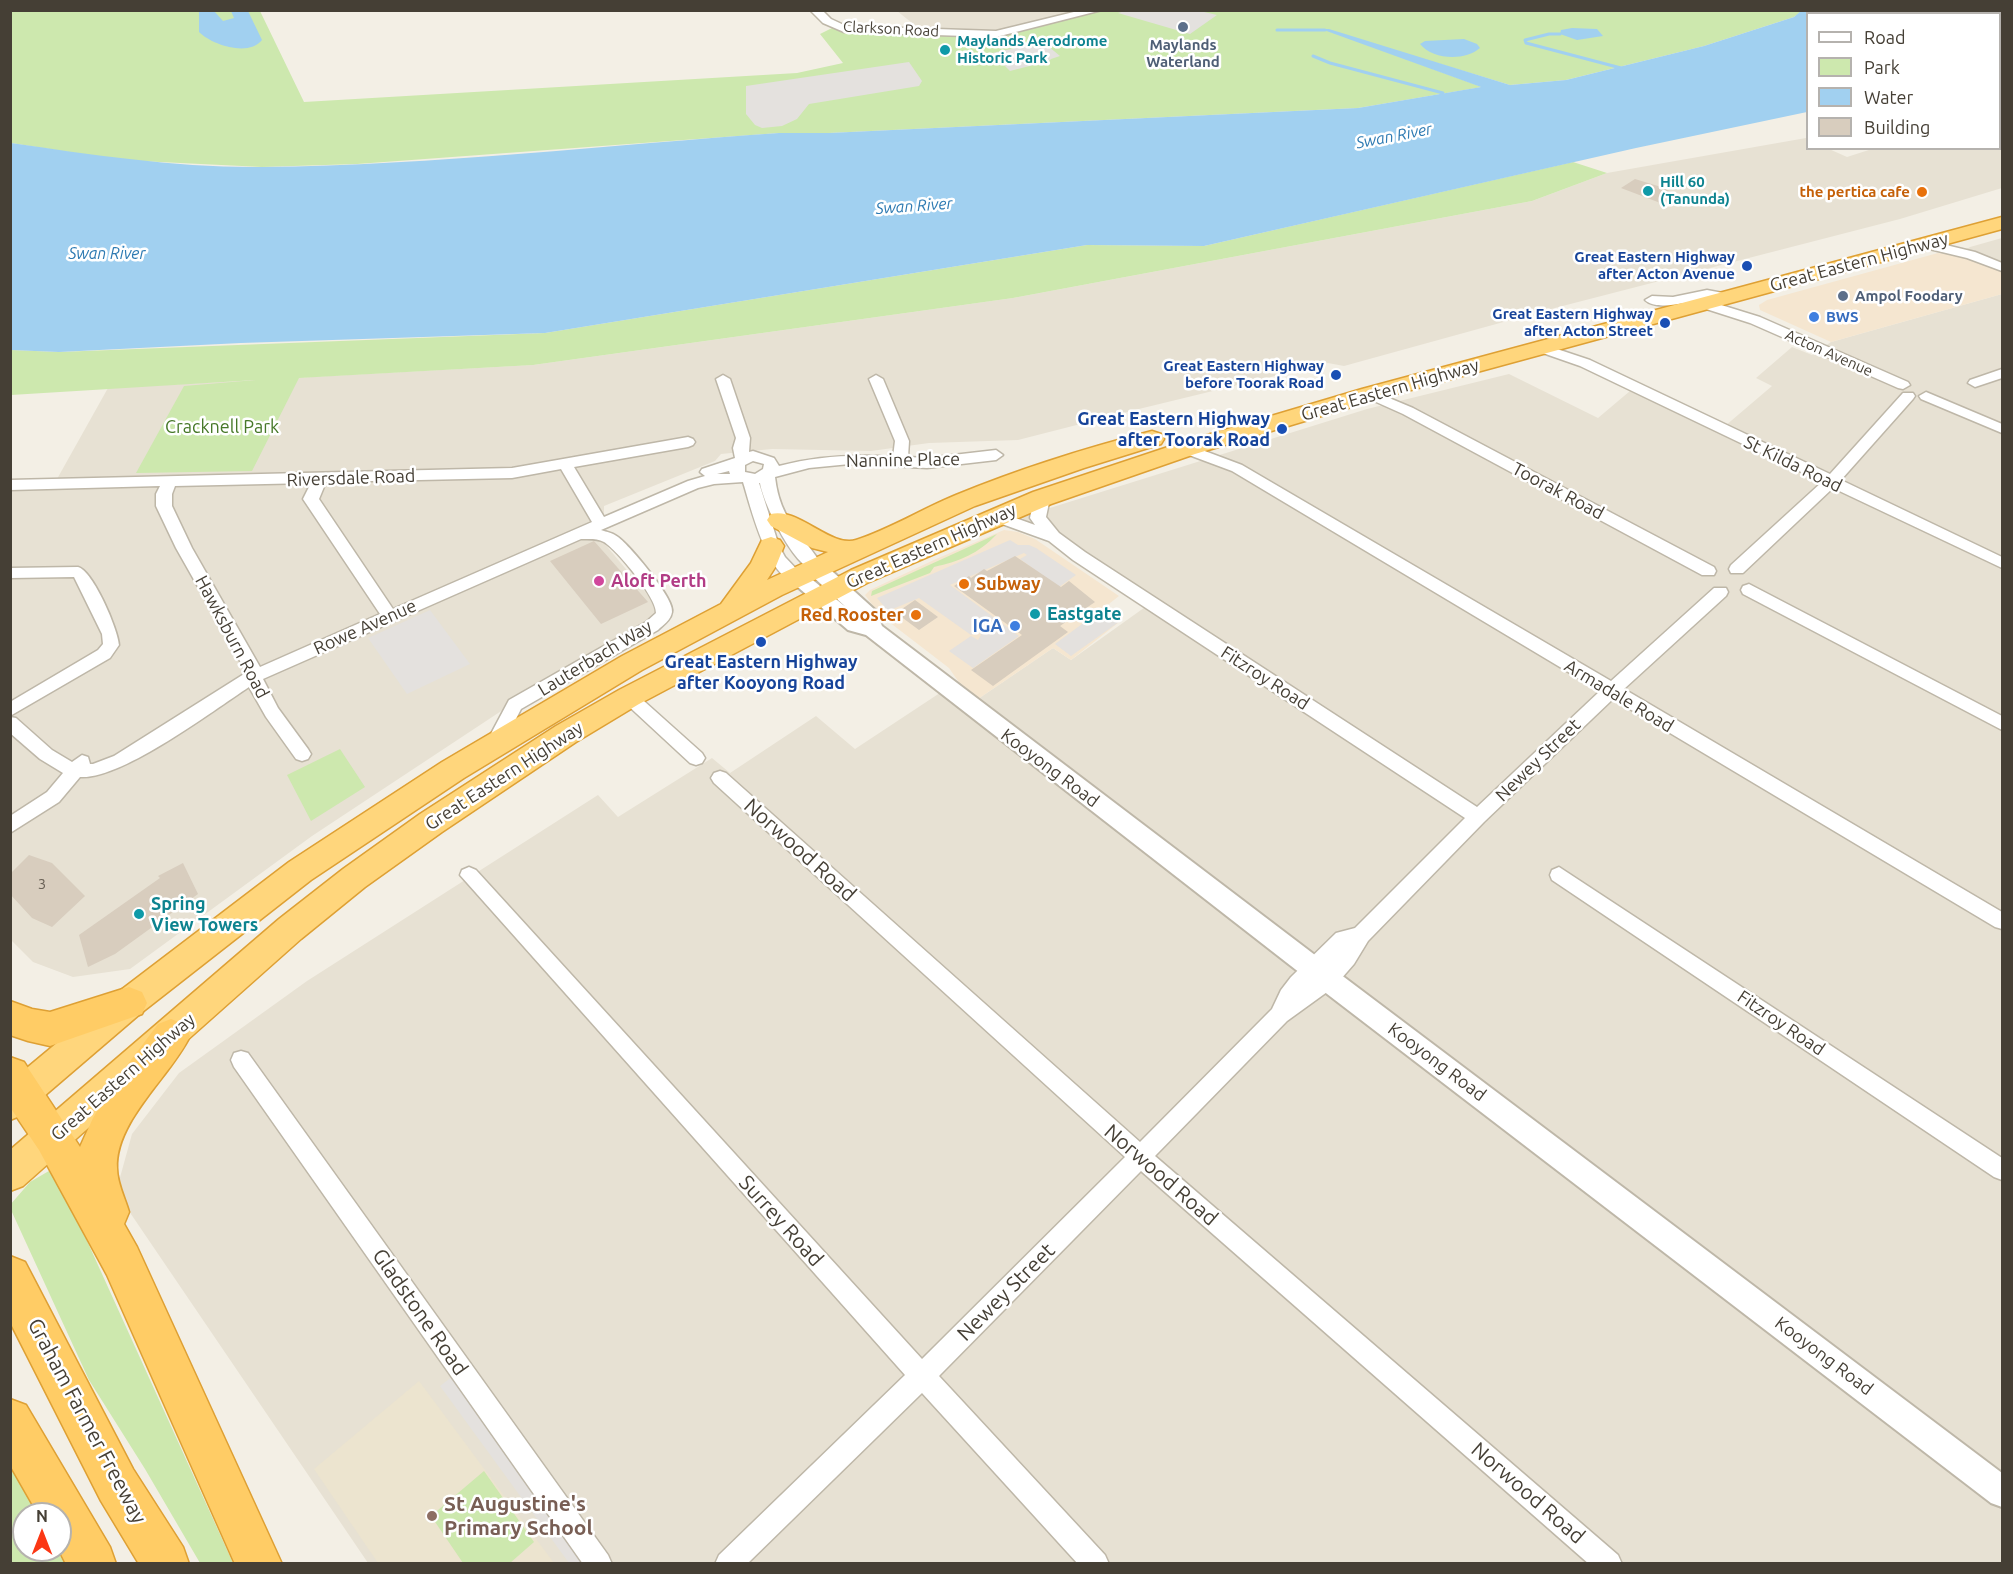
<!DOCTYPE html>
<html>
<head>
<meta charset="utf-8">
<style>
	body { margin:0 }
	#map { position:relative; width:2013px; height:1574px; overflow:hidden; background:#f3efe5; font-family:Ubuntu,sans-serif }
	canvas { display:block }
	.frame { position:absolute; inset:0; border:12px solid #453f35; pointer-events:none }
	.legend { position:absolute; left:1806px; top:12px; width:195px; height:138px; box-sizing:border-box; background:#fff; border:2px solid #b5b2ae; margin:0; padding:8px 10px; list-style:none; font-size:18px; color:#453f35 }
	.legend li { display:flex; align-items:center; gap:12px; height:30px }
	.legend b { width:30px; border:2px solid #b5b2ae }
	.north { position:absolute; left:12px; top:1502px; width:60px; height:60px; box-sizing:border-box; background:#fff; border:2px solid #b5b2ae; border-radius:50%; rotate:0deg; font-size:16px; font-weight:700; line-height:24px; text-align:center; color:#453f35 }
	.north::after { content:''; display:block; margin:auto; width:21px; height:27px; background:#fb3714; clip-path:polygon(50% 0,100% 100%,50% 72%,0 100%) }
</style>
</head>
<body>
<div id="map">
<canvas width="2013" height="1574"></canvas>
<div class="frame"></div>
<ul class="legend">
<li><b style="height:8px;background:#fff"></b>Road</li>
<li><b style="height:16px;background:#cde8ae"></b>Park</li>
<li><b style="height:16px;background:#a1d0f0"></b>Water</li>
<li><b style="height:16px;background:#d8cdbe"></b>Building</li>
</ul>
<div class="north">N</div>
</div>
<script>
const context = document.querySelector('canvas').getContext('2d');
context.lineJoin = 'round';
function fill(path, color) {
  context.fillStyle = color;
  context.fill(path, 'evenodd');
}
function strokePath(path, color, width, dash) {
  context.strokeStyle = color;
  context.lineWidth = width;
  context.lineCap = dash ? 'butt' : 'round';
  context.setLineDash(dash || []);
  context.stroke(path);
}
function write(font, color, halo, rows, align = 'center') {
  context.font = font + ' Ubuntu,sans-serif';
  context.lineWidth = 5;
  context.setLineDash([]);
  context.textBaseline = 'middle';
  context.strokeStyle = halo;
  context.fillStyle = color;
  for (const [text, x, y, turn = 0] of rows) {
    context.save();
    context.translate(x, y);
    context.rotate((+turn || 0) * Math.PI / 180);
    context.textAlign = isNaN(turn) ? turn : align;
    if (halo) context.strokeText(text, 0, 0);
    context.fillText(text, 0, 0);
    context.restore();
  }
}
fill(new Path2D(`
	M897,11H1093L996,33L921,30Z
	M2002,103V188L1900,219L1547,310L1344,366L1328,363L1143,408L1018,440L929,443L871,451L772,449L721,454L715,461L604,506V543L657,606L654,616L530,692L312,836L130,969L73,977L33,962L11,940L10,480L57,479L108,388L533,365L1013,298L1532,201L1607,173L1806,138L1808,148L1829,149L1847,157L1872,149L2000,148V104Z
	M2002,238V271L1956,255L1970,247Z
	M2002,294V1563H368L116,1192L132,1134L179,1073L307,981L598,795L618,817L712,758L730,773L816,716L855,749L958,681L978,699L1053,648L1071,660L1148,605L1021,517L1367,409L1509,374L1598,418L1630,391L1718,432L1772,386L1756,378L1792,347L1812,355L1831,342Z`), '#e7e1d3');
fill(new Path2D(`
	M1938,253L1956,255L2002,271V294L1831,342L1760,310L1759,305L1767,300Z
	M1004,530L1018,532L1035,539L1119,596L1105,607L1123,619L1071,660L1053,648L978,699L958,681L949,668L880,615L865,595L870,590L936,559Z`), '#f5e6d0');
fill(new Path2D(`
	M419,1381L554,1563H378L314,1469Z`), '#ece4cf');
fill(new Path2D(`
	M1102,10L1802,11L1794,17L1704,46L1566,80L1510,85L1324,29L1482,87L1358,108L829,133H779L357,164L262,167L119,160L11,143L10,11H260L304,102L797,73L843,63L820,34L836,26L985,35Z
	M1573,162L1607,173L1532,201L1013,298L533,365L299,378L252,471L136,473L184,386L256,380L11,395V350L59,352L545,333L1087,245L1204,246Z
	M997,534C978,554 960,561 934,567L930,573L871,596L872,591Z
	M340,749L365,787L311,821L287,775Z
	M54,1168L233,1563H200L145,1469L89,1380L11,1210L10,1205L30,1182Z
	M10,1465L37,1514H24V1550H57L64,1563H11Z
	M484,1471L534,1542L510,1563H463L431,1516Z`), '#cde8ae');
fill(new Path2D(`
	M1125,11H1200L1217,15L1190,34L1118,13Z
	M1031,45L1035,48L1048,46L1060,56L1051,59L1049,61L1010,71L992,53Z
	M909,62L922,81L919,86L809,104L797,119L782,126L762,128L755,125L746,114V86Z
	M1010,540L1018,545H1029L1036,548L1076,575L1059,587L1020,559L1027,555L1024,553L950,585L1019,636L973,668L949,651L971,636L978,640L981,635L978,631L971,635L919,598L888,611L877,598Z
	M1105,607L1123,619L1071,656L1055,644Z
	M430,610L470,664L407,694L368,638Z
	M453,1376L590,1563H569L440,1386Z`), '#e4e1de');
fill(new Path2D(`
	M1802,10L2002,11V48L2000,49V14H1808L1807,112L1636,148L1204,246L1087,245L545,333L241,343L59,352L11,350V143C94,155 178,168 263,167C435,165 607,145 779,133H829L1358,108L1481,87L1321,29H1329L1510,85L1566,80L1704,46L1794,17Z
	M199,11H214L223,21L234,18L231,11H248L262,40C249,57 212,45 199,32Z
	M1572,28L1597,29L1603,36L1577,40L1560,34L1561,30Z
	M1464,39L1477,44L1480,48C1465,61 1433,60 1420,44L1425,41Z`), '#a1d0f0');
strokePath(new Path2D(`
	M1277,30H1325
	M1560,34H1549L1525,40L1526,43L1621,68
	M1313,56L1330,63L1443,93`), '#a1d0f0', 3);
fill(new Path2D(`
	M1635,179L1658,186L1677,194L1663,204L1621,188Z
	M594,541L648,602L601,624L550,561Z
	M1015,556L1061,587L1069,581L1095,602L1060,626L1068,632L993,686L971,670L1022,635L954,586L969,576L971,578L984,569L987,571Z
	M915,600L938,617L919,630L896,613Z
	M29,855L52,863L85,896L52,927L32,918L10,894V874Z
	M183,863L198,894L115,954L88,967L79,935L160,878L158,876Z`), '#d8cdbe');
const minor = new Path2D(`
	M810,10H822L831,19L846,26L996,31L1082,10H1102L996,37L844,32L823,23Z
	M1925,240L1975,252L2002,263V271L1967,258L1921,247L1919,244L1921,241Z
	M1707,290L1723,293L1725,296L1718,300C1698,296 1660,314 1645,300L1652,296L1673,297Z
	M1705,300L1760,317L1908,382L1910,385L1903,389L1898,388L1750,323L1700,307L1698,304Z
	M1542,344L1590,360L1830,474L1903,393H1913L1915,396L1913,399L1841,480L2002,557V568L1833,488L1743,573H1731L1729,569L1731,565L1822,482L1580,366L1537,351L1535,348L1537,345Z
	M2002,369V378L1975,387L1968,383L1970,380Z
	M723,375L730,379L750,438L749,452L753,451L774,458L779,466C818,456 853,454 893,457L895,441L869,379L876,375L883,379L909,441L908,457L927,458L996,450L1003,455L996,460L927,468L850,464L809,468L775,477C780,522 803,534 824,568L822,572C798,578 763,503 760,483H759L779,546L785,557L804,577L802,581C770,590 750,504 743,482L714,484L698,488L601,530C607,532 613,533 618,537C630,546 675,599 672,612C671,620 663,625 658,630L521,709L500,750L494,752L488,750L485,745L509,700L646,622L656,613C657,598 617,550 604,542C597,538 589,539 581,539L263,679L278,708L308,749L311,754L308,759L302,761L296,759L266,717L249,687C211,712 121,780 80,777L59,802L10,833V816L47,792L63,773L40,759L10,733V717L16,718L52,750L72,762L82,755L88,757L90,764H93L114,756L244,674V668L176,548L156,506V494L160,486L10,490V480L512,468L688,437L693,439L695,442L693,445L688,447L574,467L604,517L688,481L705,476L700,472L702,469L735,458L733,448L736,438L716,379ZM753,461L764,464L763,469L755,474L745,472V465ZM561,469L592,522L393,609L319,499L326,482L512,478ZM729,471L730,474H717ZM311,483L303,499L380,614L260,667L192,548L172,506V494L175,486Z
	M1370,390L1413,408L1714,567L1716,571L1714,575H1702L1403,414L1365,397L1363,394L1365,391Z
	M1926,392L2002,424V433L1921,399L1919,396Z
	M1186,444L1242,465L1611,681L1714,588H1726L1728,592L1726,596L1624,689L2002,912V929L1995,927L1613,699L1484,822L1368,941L1354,964L1334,987L1287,1021L1155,1156L1618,1555L1622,1564H1589L1141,1171L939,1376L1105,1555L1109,1564H1078L922,1393L747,1564H715L719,1555L905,1375L460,875L462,870L469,867L476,870L922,1359L1125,1157L714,783L711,778L714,773L720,771L726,773L1140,1142L1272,1009L1281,990L1291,977L1336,933L1355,928L1465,818L1073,560L1049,541L991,520L988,516L991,512L996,511L1035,525L1030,518L1034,498L1042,493L1047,495L1050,498L1046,517L1059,533L1085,552L1477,807L1600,691L1232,471L1181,452L1179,449L1181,446Z
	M78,567C93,571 118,629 119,645L110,658L10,716V702L98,650L103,644L102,634L74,577L10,578V568Z
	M1749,584L2002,716V730L1743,594L1741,590L1743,586Z
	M629,691L635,693L702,753L705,758L702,763L696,765L690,763L623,701L620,697L623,693Z
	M1559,867L2002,1158V1180L1994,1177L1552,880L1550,875L1552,870Z
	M241,1051L248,1053L608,1555L612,1564H583L234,1067L231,1060L234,1053Z`);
const tertiary = new Path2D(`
	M816,561L823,563L875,610L882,626L1336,971L2002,1473V1507L1991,1503L1318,987L866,635L848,630L786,577L789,572L796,570L803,572L848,609L809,573L806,568L809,563Z`);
const trunk = new Path2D(`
	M2002,217V229L1378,399L1195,454L1051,504L869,582L639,704L576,742L442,832L365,887L301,939L23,1186L10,1191V1150L279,919L343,869L420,814L556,726L619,690L851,570L1033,492L1177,444L1362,389Z
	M1152,431L1161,434L1164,439L1161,444L1084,468L975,506L782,595L642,670L464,778L311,880L141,1013L22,1115L10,1120V1082L117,993L289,862L442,762L622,656L721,604L751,563L762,540L771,537L780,540L784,546L776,566L767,580L828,552L812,548L771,526L767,520L771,514C798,507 831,548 856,540C888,530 924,508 956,495C1019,469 1086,448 1152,431Z`);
const motorway = new Path2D(`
	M129,987L142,992L147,1003L142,1014L50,1046L28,1041L10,1035V1001L32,1009L50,1012Z
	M171,1019L184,1024L190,1036C171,1076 115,1121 117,1168C117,1183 125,1198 129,1212L124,1224L137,1247L282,1564H235L107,1275L39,1150L10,1107V1057L24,1062L80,1147L93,1118L113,1084L158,1024Z
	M10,1256L25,1262L133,1469L183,1547L189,1564H139L101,1501L10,1322Z
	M10,1399L26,1405L110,1547L116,1564H66L59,1550L60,1514H38L10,1465Z`);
strokePath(minor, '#beb7a8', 3);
strokePath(tertiary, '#beb7a8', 4);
strokePath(trunk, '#dea034', 3);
strokePath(motorway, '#dea034', 3);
fill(minor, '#fff');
fill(tertiary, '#fff');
fill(trunk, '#ffd67c');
fill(motorway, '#ffcc65');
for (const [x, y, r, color] of [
	[1183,27,6,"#5c6f8a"],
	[945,50,6,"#0f9aa8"],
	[1648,191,6,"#0f9aa8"],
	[1922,192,6,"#e8710a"],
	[1747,266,6,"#1a4fb4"],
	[1843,296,6,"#5c6f8a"],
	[1814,317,6,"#3f7fe0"],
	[1665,323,6,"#1a4fb4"],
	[1336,375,6,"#1a4fb4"],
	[1282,429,6,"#1a4fb4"],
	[599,581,6,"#d1479c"],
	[964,584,6,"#e8710a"],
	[1035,614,6,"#0f9aa8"],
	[916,615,6,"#e8710a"],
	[1015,626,6,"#3f7fe0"],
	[761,642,6,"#1a4fb4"],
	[139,914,6,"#0f9aa8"],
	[432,1516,6,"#8d6e63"]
]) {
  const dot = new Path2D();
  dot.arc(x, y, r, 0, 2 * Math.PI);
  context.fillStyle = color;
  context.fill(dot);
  strokePath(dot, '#fff', 2);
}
write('15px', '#453f35', '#fff', [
	["Clarkson Road",891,29,3],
	["Acton Avenue",1829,353,24]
]);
write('bold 15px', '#0d838f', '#fff', [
	["Maylands Aerodrome",957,41],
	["Historic Park",957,58],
	["Hill 60",1660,182],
	["(Tanunda)",1660,199]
], 'left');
write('bold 15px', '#4e5e75', '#fff', [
	["Maylands",1183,45],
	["Waterland",1183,62],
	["Ampol Foodary",1855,296,"left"]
]);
write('bold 15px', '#c56008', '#fff', [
	["the pertica cafe",1910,192]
], 'right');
write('bold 15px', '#164399', '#fff', [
	["Great Eastern Highway",1735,257],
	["after Acton Avenue",1735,274],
	["Great Eastern Highway",1653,314],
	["after Acton Street",1653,331],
	["Great Eastern Highway",1324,366],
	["before Toorak Road",1324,383]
], 'right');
write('bold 15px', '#366cbe', '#fff', [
	["BWS",1826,317]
], 'left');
write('15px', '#6a6257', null, [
	["3",42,884]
]);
write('italic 16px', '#2d7ab2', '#fff', [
	["Swan River",1394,136,-11],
	["Swan River",914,206,-4],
	["Swan River",107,254]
]);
write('18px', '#453f35', '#fff', [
	["Great Eastern Highway",1859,262,-15],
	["Great Eastern Highway",1390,390,-16],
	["Nannine Place",903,460,-1],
	["St Kilda Road",1793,464,26],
	["Riversdale Road",351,478,-2],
	["Toorak Road",1558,491,28],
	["Great Eastern Highway",931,546,-24],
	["Rowe Avenue",365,627,-24],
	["Hawksburn Road",232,637,62],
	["Lauterbach Way",595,658,-31],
	["Fitzroy Road",1265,678,33],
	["Armadale Road",1619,696,31],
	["Newey Street",1538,760,-44],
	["Kooyong Road",1050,768,37],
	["Great Eastern Highway",504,776,-33],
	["Fitzroy Road",1781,1023,34],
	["Kooyong Road",1437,1062,37],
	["Great Eastern Highway",123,1077,-41],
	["Kooyong Road",1824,1356,37]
]);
write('bold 18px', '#164399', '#fff', [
	["Great Eastern Highway",1270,419],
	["after Toorak Road",1270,440],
	["Great Eastern Highway",761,662,"center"],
	["after Kooyong Road",761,683,"center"]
], 'right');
write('18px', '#467828', '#fff', [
	["Cracknell Park",222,427]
]);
write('bold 18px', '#b23c85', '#fff', [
	["Aloft Perth",611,581]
], 'left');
write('bold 18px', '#c56008', '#fff', [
	["Subway",976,584],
	["Red Rooster",904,615,"right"]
], 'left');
write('bold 18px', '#0d838f', '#fff', [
	["Eastgate",1047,614],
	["Spring",151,904],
	["View Towers",151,925]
], 'left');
write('bold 18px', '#366cbe', '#fff', [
	["IGA",1003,626]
], 'right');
write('21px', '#453f35', '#fff', [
	["Norwood Road",800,850,42],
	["Norwood Road",1161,1175,41],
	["Surrey Road",781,1221,48],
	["Newey Street",1006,1292,-45],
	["Gladstone Road",420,1312,55],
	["Graham Farmer Freeway",87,1421,62],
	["Norwood Road",1528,1493,41]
]);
write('bold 21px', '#785e54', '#fff', [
	["St Augustine's",444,1504],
	["Primary School",444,1528]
], 'left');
</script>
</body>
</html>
